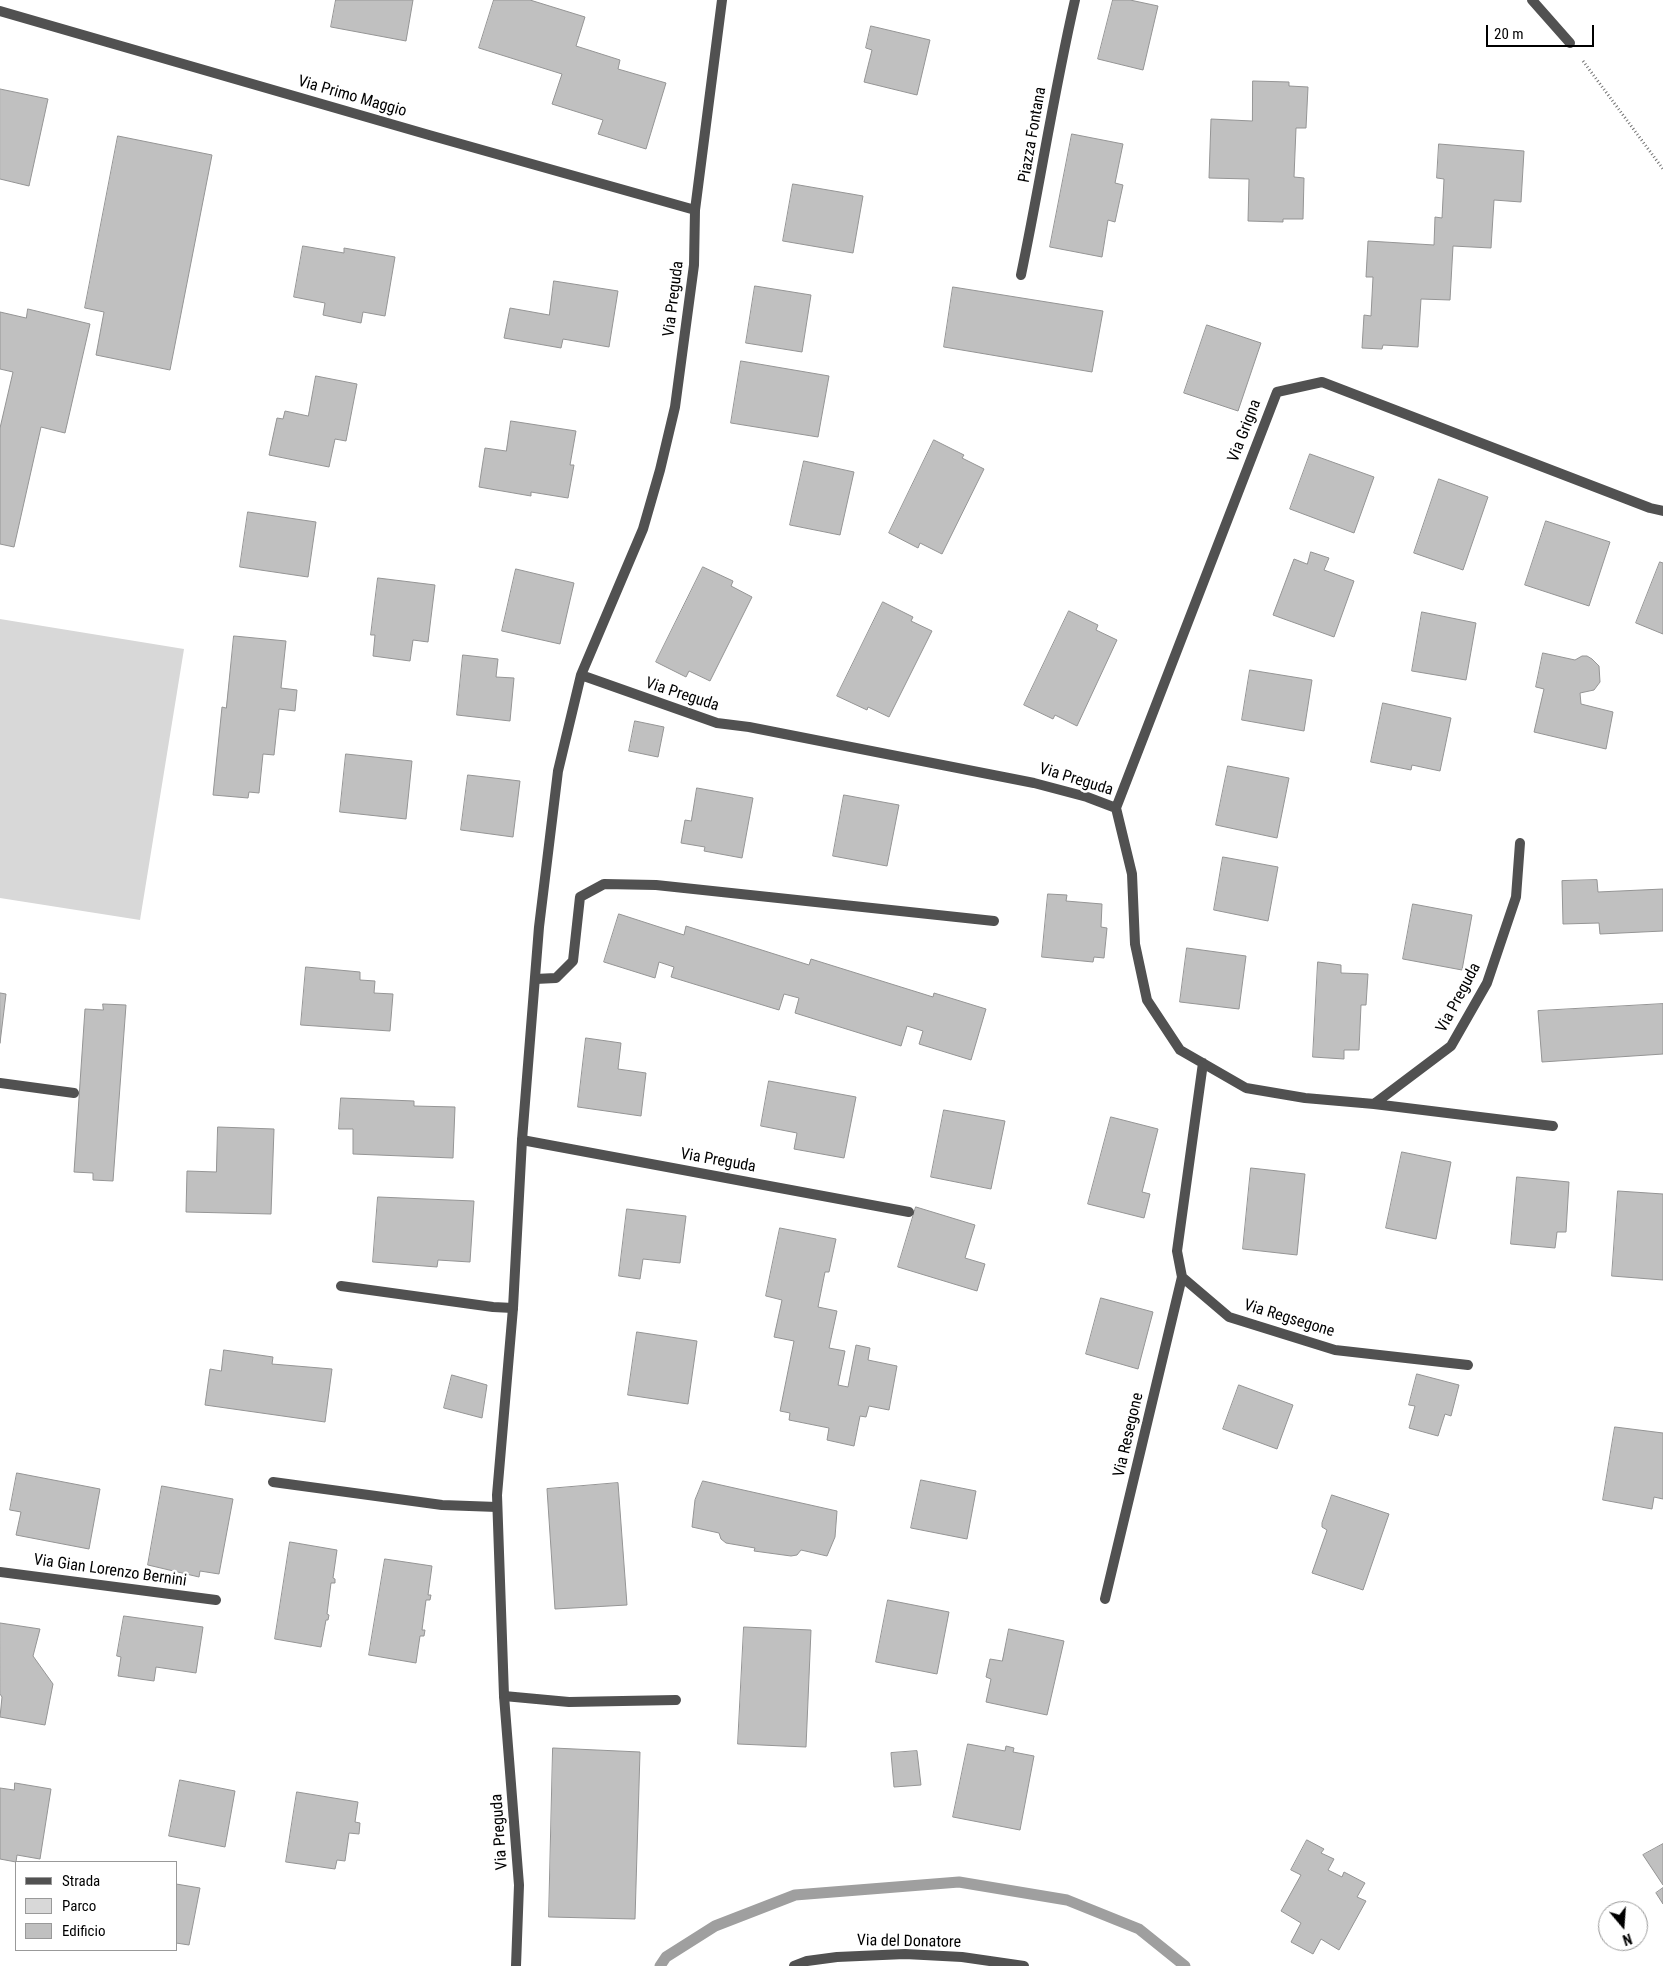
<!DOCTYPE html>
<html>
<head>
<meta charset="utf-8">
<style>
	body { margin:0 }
	#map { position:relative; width:1663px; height:1966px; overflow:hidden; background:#fff; font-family:"Roboto Condensed",sans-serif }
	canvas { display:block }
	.legend { position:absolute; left:15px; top:1861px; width:162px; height:90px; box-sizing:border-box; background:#fff; border:1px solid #999; margin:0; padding:6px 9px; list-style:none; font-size:15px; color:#000 }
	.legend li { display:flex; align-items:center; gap:10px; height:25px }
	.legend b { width:25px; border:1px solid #999 }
	.north { position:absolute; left:1598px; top:1901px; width:50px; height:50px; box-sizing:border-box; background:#fff; border:1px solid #999; border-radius:50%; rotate:162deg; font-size:14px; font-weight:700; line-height:20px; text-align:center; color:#000 }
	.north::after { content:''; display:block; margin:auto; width:18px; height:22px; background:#000; clip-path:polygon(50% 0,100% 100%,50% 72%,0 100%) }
	.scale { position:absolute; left:1486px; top:25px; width:108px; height:22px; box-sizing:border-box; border:2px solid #000; border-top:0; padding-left:6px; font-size:15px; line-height:18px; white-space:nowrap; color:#000; -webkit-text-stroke:4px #fff; paint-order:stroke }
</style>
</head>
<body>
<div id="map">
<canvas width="1663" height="1966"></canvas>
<ul class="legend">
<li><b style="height:6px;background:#515151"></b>Strada</li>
<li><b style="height:14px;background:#d8d8d8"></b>Parco</li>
<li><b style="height:14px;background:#c0c0c0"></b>Edificio</li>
</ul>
<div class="north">N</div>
<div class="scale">20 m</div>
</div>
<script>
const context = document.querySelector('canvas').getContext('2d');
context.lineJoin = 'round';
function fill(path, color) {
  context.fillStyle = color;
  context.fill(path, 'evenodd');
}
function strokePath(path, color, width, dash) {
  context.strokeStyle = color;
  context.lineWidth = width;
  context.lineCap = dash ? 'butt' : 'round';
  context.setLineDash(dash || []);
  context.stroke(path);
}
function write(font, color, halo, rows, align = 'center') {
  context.font = font + ' "Roboto Condensed",sans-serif';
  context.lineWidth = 5;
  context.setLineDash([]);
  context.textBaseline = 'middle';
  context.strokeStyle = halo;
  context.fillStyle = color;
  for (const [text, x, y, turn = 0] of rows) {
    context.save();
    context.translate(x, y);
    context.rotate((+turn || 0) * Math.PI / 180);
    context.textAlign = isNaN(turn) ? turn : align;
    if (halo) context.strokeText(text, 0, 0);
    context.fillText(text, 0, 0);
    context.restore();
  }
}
fill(new Path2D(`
	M0,619L184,649L140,920L0,898Z`), '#d8d8d8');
strokePath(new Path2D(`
	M660,1966L666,1957L715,1926L795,1895L959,1882L1067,1900L1139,1929L1185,1966`), '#9f9f9f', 11);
const building = new Path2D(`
	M336,0H413L406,41L331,27Z
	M494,0H530L585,17L576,46L620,60L618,69L666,83L646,149L598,134L603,120L552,104L562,74L479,48Z
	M1113,0H1130L1158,6L1143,70L1098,59Z
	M871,26L930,40L917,95L864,82L872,50L866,48Z
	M1253,81L1289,82V86L1308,87L1306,128H1296L1294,177L1304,178L1303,219H1283V222L1248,221L1249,179L1209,178L1211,119L1252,121Z
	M0,89L48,99L29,186L0,179Z
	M1072,134L1123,144L1115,183L1123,185L1115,222L1108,220L1102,257L1050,247Z
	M118,136L212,155L170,370L96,355L104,312L85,308Z
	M1439,144L1524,151L1521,202L1494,200L1491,248L1453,246L1450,300L1421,299L1418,347L1383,345L1382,349L1362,348L1364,315L1371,316L1373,277H1366L1368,241L1434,245L1435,217L1442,218L1444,179L1437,178Z
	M793,184L863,196L853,253L783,241Z
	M303,246L344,253V248L395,257L385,316L363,312L361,323L323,315L325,303L294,297Z
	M554,281L618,291L609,347L563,339L561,348L504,338L510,308L549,315Z
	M755,286L811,295L802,352L746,343Z
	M953,287L1103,311L1092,372L944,347Z
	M28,309L90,324L65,433L41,427L14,547L0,544V428L13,372L0,369V312L26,318Z
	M1207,325L1261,343L1238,411L1184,393Z
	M741,361L829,376L818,437L731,423Z
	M316,376L357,384L346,441L335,439L329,467L269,455L277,418L283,419L285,411L308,416Z
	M511,421L576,431L570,465H574L568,498L531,492V496L479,487L485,448L506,451Z
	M934,440L964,455L962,458L984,469L942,554L920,543L918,548L889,533Z
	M1310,454L1374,477L1354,533L1290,509Z
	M804,461L854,472L840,535L790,525Z
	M1439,479L1488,497L1463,570L1414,553Z
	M248,512L316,522L308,577L240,567Z
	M1546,521L1610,542L1589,606L1525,585Z
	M1311,552L1329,558L1324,570L1354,581L1334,637L1273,615L1294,559L1307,564Z
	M1660,562L1663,563V634L1636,623Z
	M703,567L733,581L731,586L752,597L710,681L689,671L686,677L656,662Z
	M516,569L574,583L560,644L502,631Z
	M378,578L435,585L428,642L413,640L410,661L373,656L375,635H371Z
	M883,602L913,617L911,621L932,631L889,717L868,707L867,710L837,696Z
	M1069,611L1098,625L1096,630L1117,640L1077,726L1055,715L1053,719L1024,705Z
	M1422,612L1476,623L1466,680L1412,671Z
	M234,636L286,641L281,688L297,690L295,711L279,709L274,755L263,754L259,793L249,792L248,798L213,795L222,707L226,708Z
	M1543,653L1575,660L1582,656H1587L1592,659L1599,666L1600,682L1594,690L1580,693L1581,704L1613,712L1606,749L1534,732L1544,689L1536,687Z
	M463,655L498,659L496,677L514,678L510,721L457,715Z
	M1250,670L1312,680L1304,731L1242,720Z
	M1383,703L1451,718L1440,771L1412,765L1411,770L1371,762Z
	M635,721L664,727L658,757L629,751Z
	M346,754L412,761L406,819L340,812Z
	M1228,766L1289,778L1277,838L1216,825Z
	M468,775L520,781L513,837L461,830Z
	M697,788L753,798L742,858L704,851L705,847L681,843L685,820L691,821Z
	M844,795L899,805L887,866L833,856Z
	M1223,857L1278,867L1268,921L1214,910Z
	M1597,880L1598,892L1663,889V931L1600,934L1599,923L1563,924L1562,881Z
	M1048,894L1067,895L1066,901L1102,904L1101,927L1107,928L1104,958L1094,957L1093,962L1042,957Z
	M1413,904L1472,915L1462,970L1403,959Z
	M619,914L684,935L686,926L809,965L811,959L933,997L934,993L986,1009L971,1060L919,1044L923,1031L907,1026L901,1046L795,1013L799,998L784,994L779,1010L671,977L674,967L659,962L655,978L604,962Z
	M1187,948L1246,956L1239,1009L1180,1002Z
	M1318,962L1341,965V973L1368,974L1366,1005H1361L1359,1050H1344V1059L1313,1057Z
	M306,967L360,972V980L375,981L374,993L393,994L390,1031L301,1025Z
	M0,993L6,994L0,1043Z
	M103,1004L126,1005L113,1181L93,1180V1173L74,1172L85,1009L103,1010Z
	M1663,1004V1054L1542,1062L1538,1011Z
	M586,1038L621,1043L618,1069L646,1073L641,1116L578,1107Z
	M769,1081L856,1097L844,1158L794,1149L797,1133L761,1126Z
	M341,1098L414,1101V1106L455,1107L453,1158L353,1154V1129H339Z
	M944,1110L1005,1121L991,1189L931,1177Z
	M1111,1117L1158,1129L1142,1192L1150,1194L1144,1218L1088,1204Z
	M218,1127L274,1129L271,1214L186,1212L187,1171L216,1172Z
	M1402,1152L1451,1162L1436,1239L1386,1228Z
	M1251,1168L1305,1174L1297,1255L1243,1249Z
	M1517,1177L1569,1182L1566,1232H1557L1555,1248L1511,1244Z
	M1618,1191L1663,1194V1280L1612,1276Z
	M378,1197L474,1201L470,1262L438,1260L437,1267L373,1262Z
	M916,1207L975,1225L965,1258L985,1264L977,1291L898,1267Z
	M627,1209L686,1216L680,1263L643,1259L640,1279L619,1276Z
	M780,1228L836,1239L829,1272H825L818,1307L837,1311L829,1348L845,1351L838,1385L848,1387L856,1345L870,1348L868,1360L897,1366L889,1410L869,1406L866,1417L860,1416L854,1446L827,1440L829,1428L789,1420L790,1413L780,1411L794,1341L774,1337L782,1300L766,1296Z
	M1101,1298L1153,1312L1138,1369L1086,1354Z
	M637,1332L697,1341L688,1404L628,1395Z
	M224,1350L273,1357L272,1364L332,1369L325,1422L205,1405L210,1369L221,1371Z
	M1417,1374L1459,1385L1451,1416L1445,1414L1438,1436L1409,1428L1415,1406L1409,1405Z
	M452,1375L487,1385L482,1418L444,1408Z
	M1239,1385L1293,1405L1277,1449L1223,1429Z
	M1615,1427L1663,1433V1499L1654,1497L1652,1509L1603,1500Z
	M17,1473L100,1489L89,1549L16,1535L21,1512L10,1510Z
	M921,1480L976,1491L967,1539L911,1528Z
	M703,1481L837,1511L835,1537L827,1556L801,1550L797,1555L791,1556L754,1551L755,1548L726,1543L721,1539L719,1533L692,1527L695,1500Z
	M618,1483L627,1605L555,1609L547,1489Z
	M162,1486L233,1499L219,1574L200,1571L199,1577L148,1565Z
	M1332,1495L1389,1514L1363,1590L1312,1573L1327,1530L1322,1527V1523Z
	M290,1542L337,1550L333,1578L335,1579V1583H331L327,1614L329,1615L328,1620H326L321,1647L275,1639Z
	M385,1559L432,1566L428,1595H431L430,1600H426L422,1630H425L424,1636H420L416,1663L369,1655Z
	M888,1600L949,1612L937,1674L876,1662Z
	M124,1616L203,1627L196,1673L156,1667L154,1681L118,1676L121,1657L117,1656Z
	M0,1623L40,1629L33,1656L53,1684L45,1725L0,1717L2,1697L0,1694Z
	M744,1627L811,1630L806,1747L738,1744Z
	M1009,1629L1064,1641L1047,1715L986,1702L991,1679L986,1677L990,1659L1002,1661Z
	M968,1744L1005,1751L1006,1746L1014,1748L1013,1752L1034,1756L1020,1830L953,1817Z
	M553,1748L640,1752L635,1919L549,1917Z
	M917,1751L921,1785L894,1787L891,1753Z
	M180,1780L235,1791L225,1847L169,1836Z
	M15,1783L51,1789L40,1859L17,1855L16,1862L0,1859V1788L14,1790Z
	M297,1792L358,1802L355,1822L360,1823L359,1834L349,1833L345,1861L337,1860L335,1869L286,1862Z
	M1307,1840L1324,1849L1321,1853L1334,1859L1328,1870L1342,1877L1344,1872L1365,1883L1357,1897L1366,1901L1339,1950L1321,1939L1313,1954L1291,1942L1301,1923L1281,1911L1301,1875L1291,1870Z
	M1663,1844V1885L1643,1855Z
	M176,1884L200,1888L189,1945L176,1943Z
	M1663,1888V1904L1656,1893Z`);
fill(building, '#c0c0c0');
strokePath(building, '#959595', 1);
strokePath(new Path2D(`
	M1583,61L1663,169`), '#737373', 3, [1, 2.5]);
strokePath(new Path2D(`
	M1021,275C1040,184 1054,91 1075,0
	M535,979L556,978L573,961L580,897L604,884L656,885L994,921
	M0,1083L74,1093
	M522,1140L909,1212
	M341,1286L493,1307L513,1308
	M273,1482L442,1505L497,1507
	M0,1572L216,1600
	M504,1696L569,1702L676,1700`), '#515151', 10);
strokePath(new Path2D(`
	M1532,0L1570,43
	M0,11L429,135L695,210
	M581,675L717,723L749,727L1034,783L1087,797L1116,808
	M1116,808L1277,392L1322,382L1650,508L1663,511
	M1116,808L1132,874L1135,944L1147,1000L1180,1050L1246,1088L1305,1098L1374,1104L1553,1126
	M1203,1063L1177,1251L1182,1277L1229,1317L1335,1350L1468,1365
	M1374,1104L1451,1046L1487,983L1516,897L1520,843
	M1105,1599L1182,1277
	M516,1966L519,1885L504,1696L497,1495L513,1308L522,1140L539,927L558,771L581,675L643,529L660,470L675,407L694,265L695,210L722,0
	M794,1966L807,1961L837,1957L905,1954L962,1957L1024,1966`), '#515151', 10);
write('16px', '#000', '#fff', [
	["Via Primo Maggio",352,97,16],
	["Piazza Fontana",1033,135,-80],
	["Via Preguda",674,299,-83],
	["Via Grigna",1245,431,-69],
	["Via Preguda",682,695,18],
	["Via Preguda",1076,780,17],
	["Via Preguda",1459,998,-62],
	["Via Preguda",718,1161,10],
	["Via Regsegone",1289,1319,17],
	["Via Resegone",1129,1435,-77],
	["Via Gian Lorenzo Bernini",110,1571,8],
	["Via Preguda",500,1832,-94],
	["Via del Donatore",909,1942,1]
]);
</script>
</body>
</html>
